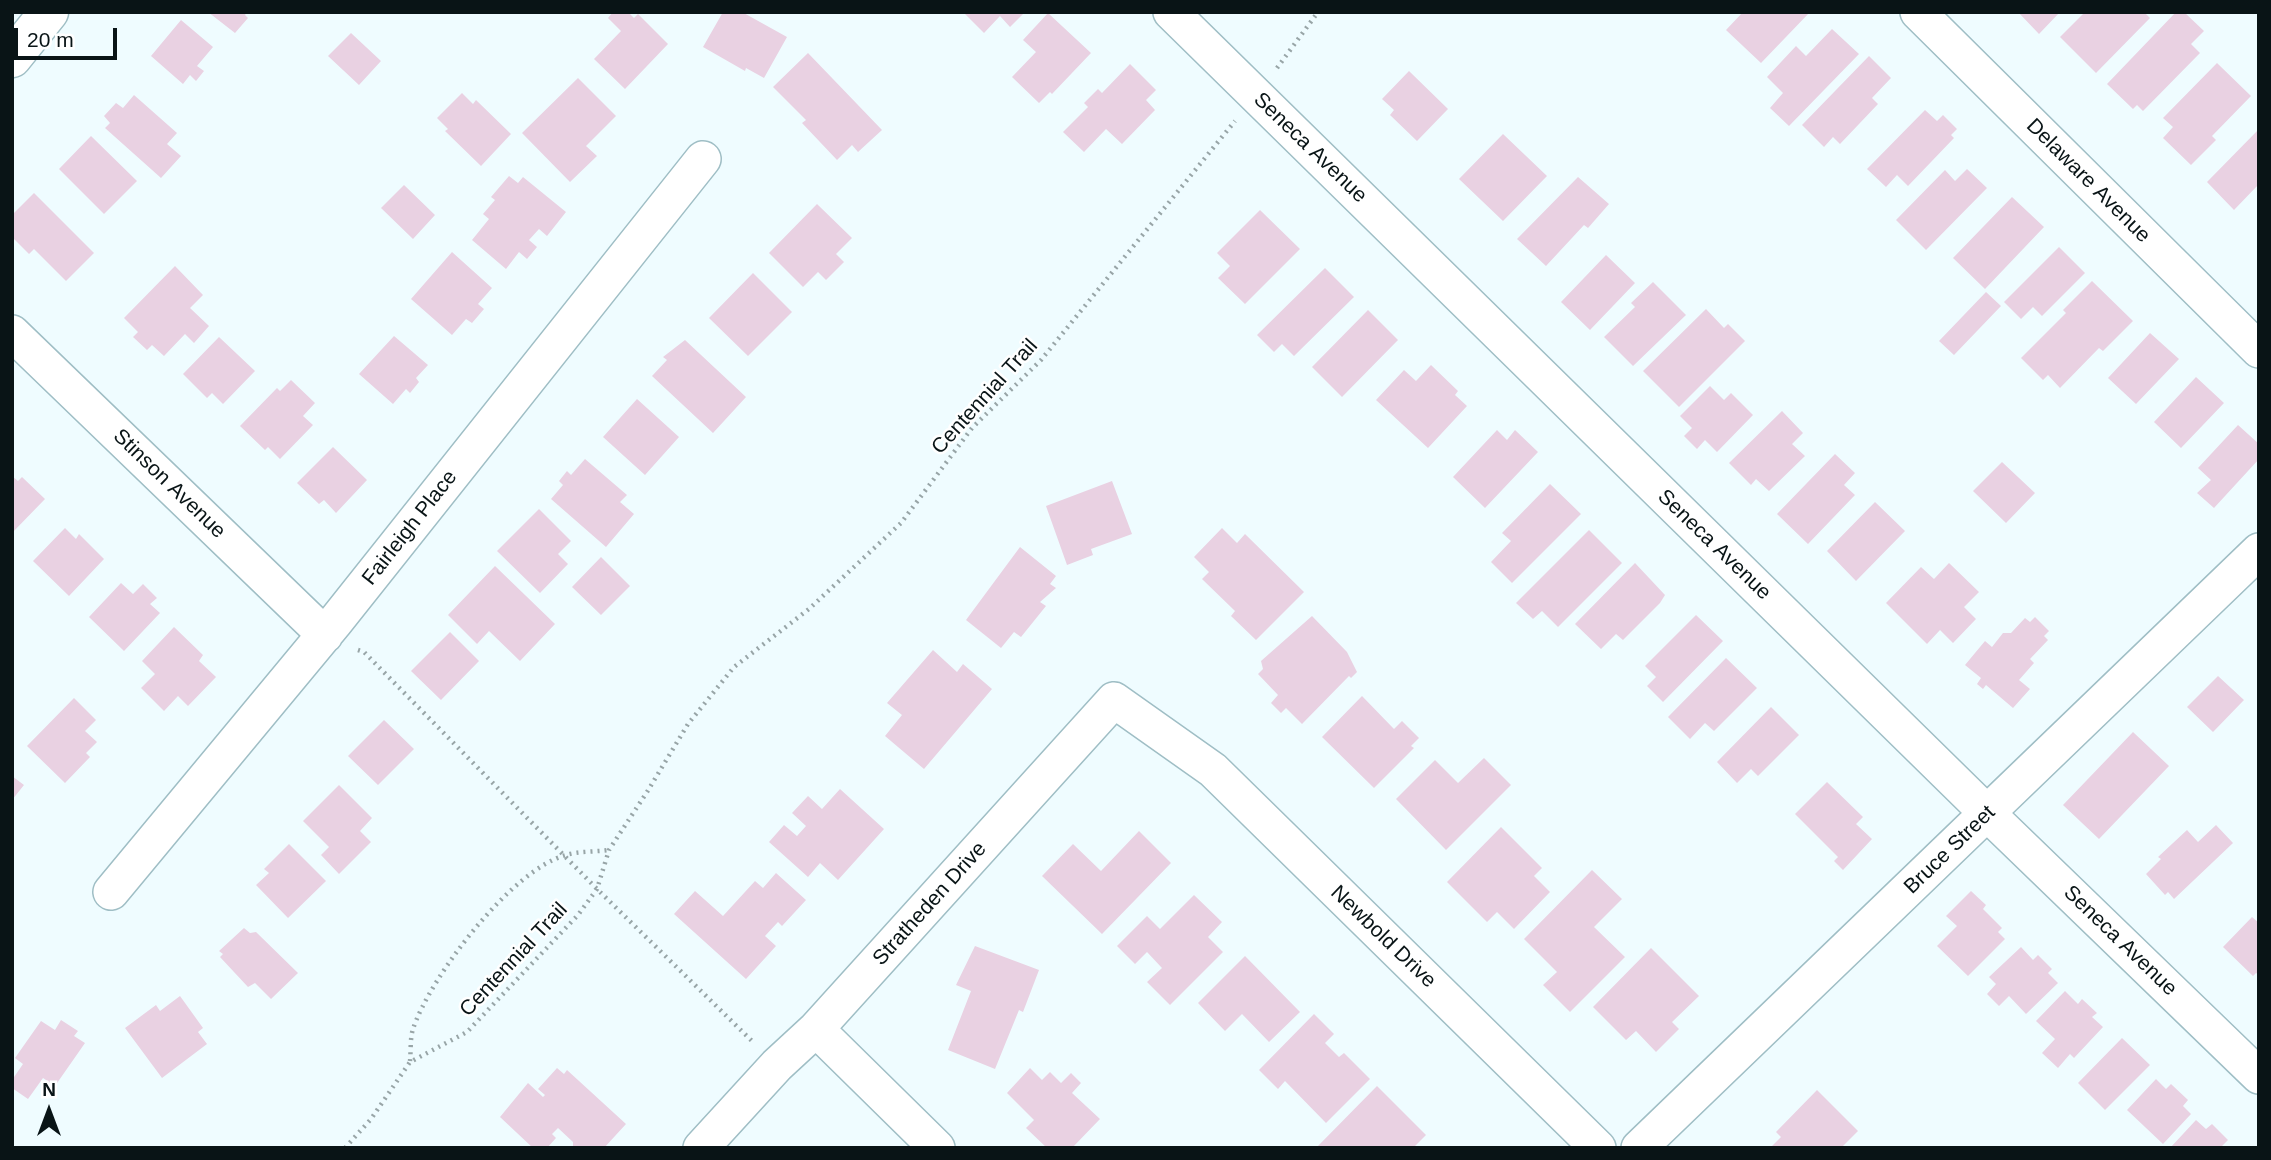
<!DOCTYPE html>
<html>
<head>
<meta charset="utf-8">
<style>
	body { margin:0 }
	#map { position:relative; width:2271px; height:1160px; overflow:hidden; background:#effcff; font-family:Helvetica,sans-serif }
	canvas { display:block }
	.frame { position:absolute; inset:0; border:14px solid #091416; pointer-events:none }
	.north { position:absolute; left:14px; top:1076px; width:70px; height:70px; -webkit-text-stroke:5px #fff; paint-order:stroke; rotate:0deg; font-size:19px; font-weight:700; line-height:28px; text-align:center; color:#091416 }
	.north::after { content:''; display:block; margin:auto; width:24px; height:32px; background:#091416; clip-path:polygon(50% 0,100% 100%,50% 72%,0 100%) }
	.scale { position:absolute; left:14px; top:28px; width:103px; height:32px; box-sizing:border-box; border:4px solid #091416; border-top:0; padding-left:9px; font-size:21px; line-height:24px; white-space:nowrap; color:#091416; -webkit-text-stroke:5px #fff; paint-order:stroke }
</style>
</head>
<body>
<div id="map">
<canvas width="2271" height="1160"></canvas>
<div class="frame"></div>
<div class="north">N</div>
<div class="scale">20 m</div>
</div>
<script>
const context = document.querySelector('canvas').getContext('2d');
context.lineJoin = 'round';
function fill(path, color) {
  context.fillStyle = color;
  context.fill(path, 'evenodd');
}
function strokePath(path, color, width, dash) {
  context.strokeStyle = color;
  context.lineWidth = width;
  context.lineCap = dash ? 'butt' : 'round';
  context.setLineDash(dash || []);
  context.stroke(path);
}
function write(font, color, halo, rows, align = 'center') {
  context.font = font + ' Helvetica,sans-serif';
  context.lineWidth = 5;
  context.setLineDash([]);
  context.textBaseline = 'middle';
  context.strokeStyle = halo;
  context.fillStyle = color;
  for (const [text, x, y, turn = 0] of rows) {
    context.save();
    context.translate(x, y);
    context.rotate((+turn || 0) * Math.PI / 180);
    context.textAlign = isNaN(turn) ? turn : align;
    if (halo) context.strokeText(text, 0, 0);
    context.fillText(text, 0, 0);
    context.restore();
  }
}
fill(new Path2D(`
	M208,12H247L245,15L248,18L235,33Z
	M613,12H628L634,18L638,14L668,44L625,89L594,59L621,31L608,18Z
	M723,12H742L787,37L764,78L746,68L745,71L703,47Z
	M963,12H1025L1010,27L1000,16L984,33Z
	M1743,12H1810L1761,63L1726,30Z
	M2018,12H2060L2039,34Z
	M2085,12H2144L2150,18L2096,73L2060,37Z
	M2176,12H2184L2204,31L2191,44L2200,53L2143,111L2137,105L2133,109L2107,84Z
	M1048,13L1091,53L1052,94L1050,92L1039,103L1012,77L1036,52L1023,40Z
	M181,20L213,47L197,66L204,71L196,81L190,75L183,84L151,56Z
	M1832,29L1859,54L1789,126L1770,108L1783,93L1767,77L1796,46L1806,56Z
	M351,33L381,61L359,85L328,56Z
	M808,53L882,130L858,152L852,145L837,160L802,123L806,120L773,87Z
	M1869,56L1891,78L1872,98L1878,104L1840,144L1833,137L1824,147L1802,125Z
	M2217,63L2251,96L2212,136L2216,140L2191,165L2163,138L2173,127L2163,118Z
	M1130,64L1156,90L1146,100L1155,110L1122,144L1106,129L1084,152L1063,132L1088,107L1084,103L1098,89L1102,93Z
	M1409,71L1448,109L1417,141L1390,115L1394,110L1382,99Z
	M578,78L616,116L586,146L597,156L570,182L522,133Z
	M462,93L473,104L476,100L511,134L481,166L445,131L448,129L437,118Z
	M134,95L177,133L167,144L181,156L161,178L105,128L110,123L104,116L116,103L123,108Z
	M1925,110L1937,121L1943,115L1957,129L1951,135L1954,138L1908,186L1897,175L1886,187L1867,169Z
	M2259,129V184L2234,210L2207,182Z
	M1503,134L1547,176L1503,221L1459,179Z
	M91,136L137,181L104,214L59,169Z
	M1967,169L1987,188L1926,250L1896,220L1945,170L1955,181Z
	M509,176L518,183L523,177L566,212L547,236L539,229L529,240L537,247L527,259L519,252L506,269L472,240L489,219L483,214L495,200L491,197Z
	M1578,177L1609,204L1588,228L1584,225L1546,266L1517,239Z
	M404,185L435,215L413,239L381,208Z
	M34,193L94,253L66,281L34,249L29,254L12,237V215Z
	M2012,197L2044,227L1985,289L1953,258Z
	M817,204L852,238L836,254L844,262L826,280L818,272L803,287L769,253Z
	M1260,210L1300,249L1245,304L1218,278L1230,266L1217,253Z
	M2059,247L2085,273L2042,316L2033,307L2021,319L2004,302Z
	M452,252L492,288L478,304L484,309L472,323L466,319L452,335L411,299Z
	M1606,255L1635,283L1590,330L1561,302Z
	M175,266L203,295L190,308L209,326L194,343L185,334L164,356L152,345L147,350L133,337L138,332L124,318Z
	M1325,268L1354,297L1294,356L1282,344L1274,352L1257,335Z
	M753,273L792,312L748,356L709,318Z
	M2092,281L2133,321L2103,351L2099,348L2060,388L2048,375L2043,380L2021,358L2066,313L2063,310Z
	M1653,282L1686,315L1633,366L1604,337L1635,307L1631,303Z
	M1986,292L2001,306L1954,355L1939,341Z
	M1706,309L1724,328L1728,324L1745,341L1679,407L1643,371Z
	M1368,310L1398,340L1342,397L1312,367Z
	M2150,333L2179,359L2136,404L2108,378Z
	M394,336L428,365L416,378L419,382L410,393L406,389L393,404L359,374Z
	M219,337L255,371L223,404L212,393L207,398L183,374Z
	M685,340L746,397L713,433L652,376L667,360L663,357Z
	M1431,365L1458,391L1455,395L1467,406L1428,448L1376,400L1404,370L1416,381Z
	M2196,377L2224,403L2181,448L2154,422Z
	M291,380L315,403L303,416L313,425L280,459L268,447L265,450L240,426L277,388L280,391Z
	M1710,386L1724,400L1731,393L1753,415L1717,452L1705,440L1697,449L1684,436L1692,428L1680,416Z
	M637,399L679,437L645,475L603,437Z
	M1782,411L1803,433L1792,444L1805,456L1769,491L1756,479L1751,485L1729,463Z
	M2238,425L2259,444V459L2214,508L2197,493L2211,480L2198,468Z
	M1497,430L1507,440L1515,430L1538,452L1485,508L1453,477Z
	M333,447L367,480L336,513L324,500L319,504L297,483Z
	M1835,454L1855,473L1844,485L1855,495L1808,544L1777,514Z
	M585,459L627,495L620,502L634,514L606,547L551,499L563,485L559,481L567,471L571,475Z
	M2002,462L2035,493L2006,523L1973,491Z
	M12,476L18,481L22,477L45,499L12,533Z
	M1112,481L1132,534L1091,549L1093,555L1067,565L1046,506Z
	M1550,484L1581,514L1512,583L1491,562L1511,541L1502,533Z
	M1875,502L1905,531L1856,581L1827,551Z
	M539,509L571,541L558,554L568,564L540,593L497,551Z
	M65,528L76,539L79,534L104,559L69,596L33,561Z
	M1222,528L1237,543L1245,534L1304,592L1256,640L1231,616L1235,611L1202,579L1209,572L1194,557Z
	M1589,530L1622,563L1558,627L1542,611L1533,619L1516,603Z
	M1020,547L1056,576L1050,584L1056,588L1040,602L1046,606L1021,637L1014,632L1001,648L966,620Z
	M601,557L630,586L601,615L572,587Z
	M1635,563L1665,595L1660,603L1623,640L1616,634L1601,649L1575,624Z
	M1949,563L1979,592L1964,607L1976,619L1953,643L1940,630L1927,644L1886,603L1921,567L1934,579Z
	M495,566L555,624L520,661L489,631L477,644L448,615Z
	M121,583L133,594L143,584L157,598L150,604L160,613L124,651L89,617Z
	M1696,615L1723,641L1663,702L1647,686L1656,677L1645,666Z
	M1312,616L1347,652L1357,672L1351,678L1349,676L1302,724L1286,708L1281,713L1271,703L1278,695L1258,674L1263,669L1261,661Z
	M2035,617L2049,631L2044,636L2048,640L2030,659L2034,663L2019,680L2030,689L2013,708L1986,685L1983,689L1977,684L1981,678L1965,665L1985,641L1992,647L2003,633H2011L2025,618L2030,622Z
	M174,627L203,655L199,661L216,677L188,706L178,696L164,711L141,688L155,674L142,661Z
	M450,632L479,661L441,700L411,671Z
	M933,650L957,672L963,664L992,689L924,769L885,736L902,715L887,703Z
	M1726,658L1757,688L1714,731L1705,723L1690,739L1668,717Z
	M2218,676L2244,700L2213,732L2187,707Z
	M1362,696L1394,729L1402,721L1419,738L1411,746L1414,748L1374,788L1322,737Z
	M74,698L96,720L85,731L97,742L86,753L90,757L65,783L27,746Z
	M1771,707L1799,735L1758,776L1751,769L1737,783L1717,762Z
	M384,720L414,749L378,785L348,756Z
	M2133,732L2169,766L2099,839L2063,805Z
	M1484,758L1511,785L1446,850L1396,799L1435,760L1458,783Z
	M12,776L24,785L12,800Z
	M1827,782L1863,817L1856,824L1872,839L1843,870L1834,861L1838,857L1795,814Z
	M339,785L372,818L360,831L371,842L339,874L321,855L329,847L303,821Z
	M840,789L884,829L838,880L820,863L808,877L769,842L784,825L797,836L806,826L792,813L808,796L822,809Z
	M2216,825L2233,843L2174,899L2168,892L2165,895L2146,874L2161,859L2158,857L2187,830L2198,842Z
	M1501,827L1542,868L1534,876L1550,892L1514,929L1497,912L1487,922L1447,882Z
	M1139,831L1171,863L1102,934L1042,876L1073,844L1101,871Z
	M289,844L326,881L288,918L256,885L269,873L264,869Z
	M1592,870L1622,899L1594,927L1625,957L1570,1012L1543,985L1557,972L1524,939Z
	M776,873L806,900L782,926L778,922L765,936L776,946L746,979L674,914L695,891L723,916L755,881L763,888Z
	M1971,891L1986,905L1983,909L2002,928L1998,932L2005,939L1968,976L1937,946L1957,926L1946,916Z
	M1194,895L1222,922L1208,937L1223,952L1170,1005L1147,982L1162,968L1147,952L1135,964L1117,946L1147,916L1160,929Z
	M2252,917L2259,923V975L2256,973L2253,976L2223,947Z
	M244,928L250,933L256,932L298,973L271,999L255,983L248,987L220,957L223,954L219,951Z
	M975,946L1039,970L1023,1012L1019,1010L995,1069L948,1050L971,991L956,985Z
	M2021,947L2033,960L2038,955L2052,969L2048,973L2058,983L2026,1014L2009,996L1999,1006L1987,994L1996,984L1989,977Z
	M1651,948L1699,996L1672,1022L1679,1029L1656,1052L1636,1031L1626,1040L1593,1007Z
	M1245,956L1300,1012L1269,1042L1242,1014L1225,1031L1198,1003Z
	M2065,991L2078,1004L2082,999L2097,1013L2092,1017L2103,1027L2074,1058L2070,1054L2058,1068L2042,1053L2055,1039L2036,1021Z
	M180,996L203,1028L198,1032L207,1044L162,1078L125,1028L156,1005L160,1011Z
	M1314,1014L1334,1034L1325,1043L1339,1057L1344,1053L1370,1079L1326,1123L1285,1081L1278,1089L1259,1070Z
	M61,1020L78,1031L74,1036L85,1043L55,1086L43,1078L28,1099L12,1088V1080L23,1064L15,1058L41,1021L55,1030Z
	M2122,1038L2150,1065L2105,1110L2078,1083Z
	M557,1068L564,1074L567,1070L626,1124L604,1148H573V1142L558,1128L552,1134L556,1138L547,1148H533L500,1117L528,1083L543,1097L545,1095L538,1089Z
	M1030,1068L1042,1080L1050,1072L1061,1083L1071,1073L1081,1083L1072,1093L1100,1119L1072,1148H1047L1026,1128L1034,1120L1007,1093Z
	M2156,1079L2166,1089L2171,1084L2188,1100L2183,1106L2191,1114L2163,1144L2127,1110Z
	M1377,1086L1426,1135L1413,1148H1316Z
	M1817,1090L1858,1131L1841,1148H1770L1781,1137L1776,1132Z
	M2196,1120L2206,1129L2212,1124L2228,1140L2222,1146L2224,1148H2170Z`), '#e9d1e2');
const minor = new Path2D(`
	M1171,12L1988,814L2259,1076
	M1918,12L2259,350
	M12,333L325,635
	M111,892L335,622L703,159
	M816,1029L937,1148
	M701,1148L777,1065L816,1029L1114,700L1213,770L1598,1148
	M1639,1148L2259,551`);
const major = new Path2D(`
	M12,58L49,12`);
strokePath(minor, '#9fbec5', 38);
strokePath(major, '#9fbec5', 41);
strokePath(new Path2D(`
	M1277,68L1318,12
	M358,650L364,652L597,889L754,1043
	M410,1061C411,1051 410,1038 413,1029C430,977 512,869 566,855C579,851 595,852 609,850
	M345,1148L371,1119L410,1062L467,1032L578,915L597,889L609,850L647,792L688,724L734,667L809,609L901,523L972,428L1041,360L1235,121`), '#98a5a7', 4.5, [2, 5]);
strokePath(minor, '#fff', 35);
strokePath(major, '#fff', 38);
write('21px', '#091416', '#fff', [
	["Seneca Avenue",1310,148,44],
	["Delaware Avenue",2088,181,45],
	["Centennial Trail",985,397,-48],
	["Stinson Avenue",169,484,44],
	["Fairleigh Place",410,528,-52],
	["Seneca Avenue",1714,545,44],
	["Bruce Street",1950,850,-44],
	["Stratheden Drive",930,904,-48],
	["Newbold Drive",1383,937,44],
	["Seneca Avenue",2120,941,44],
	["Centennial Trail",514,960,-47]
]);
</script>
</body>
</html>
